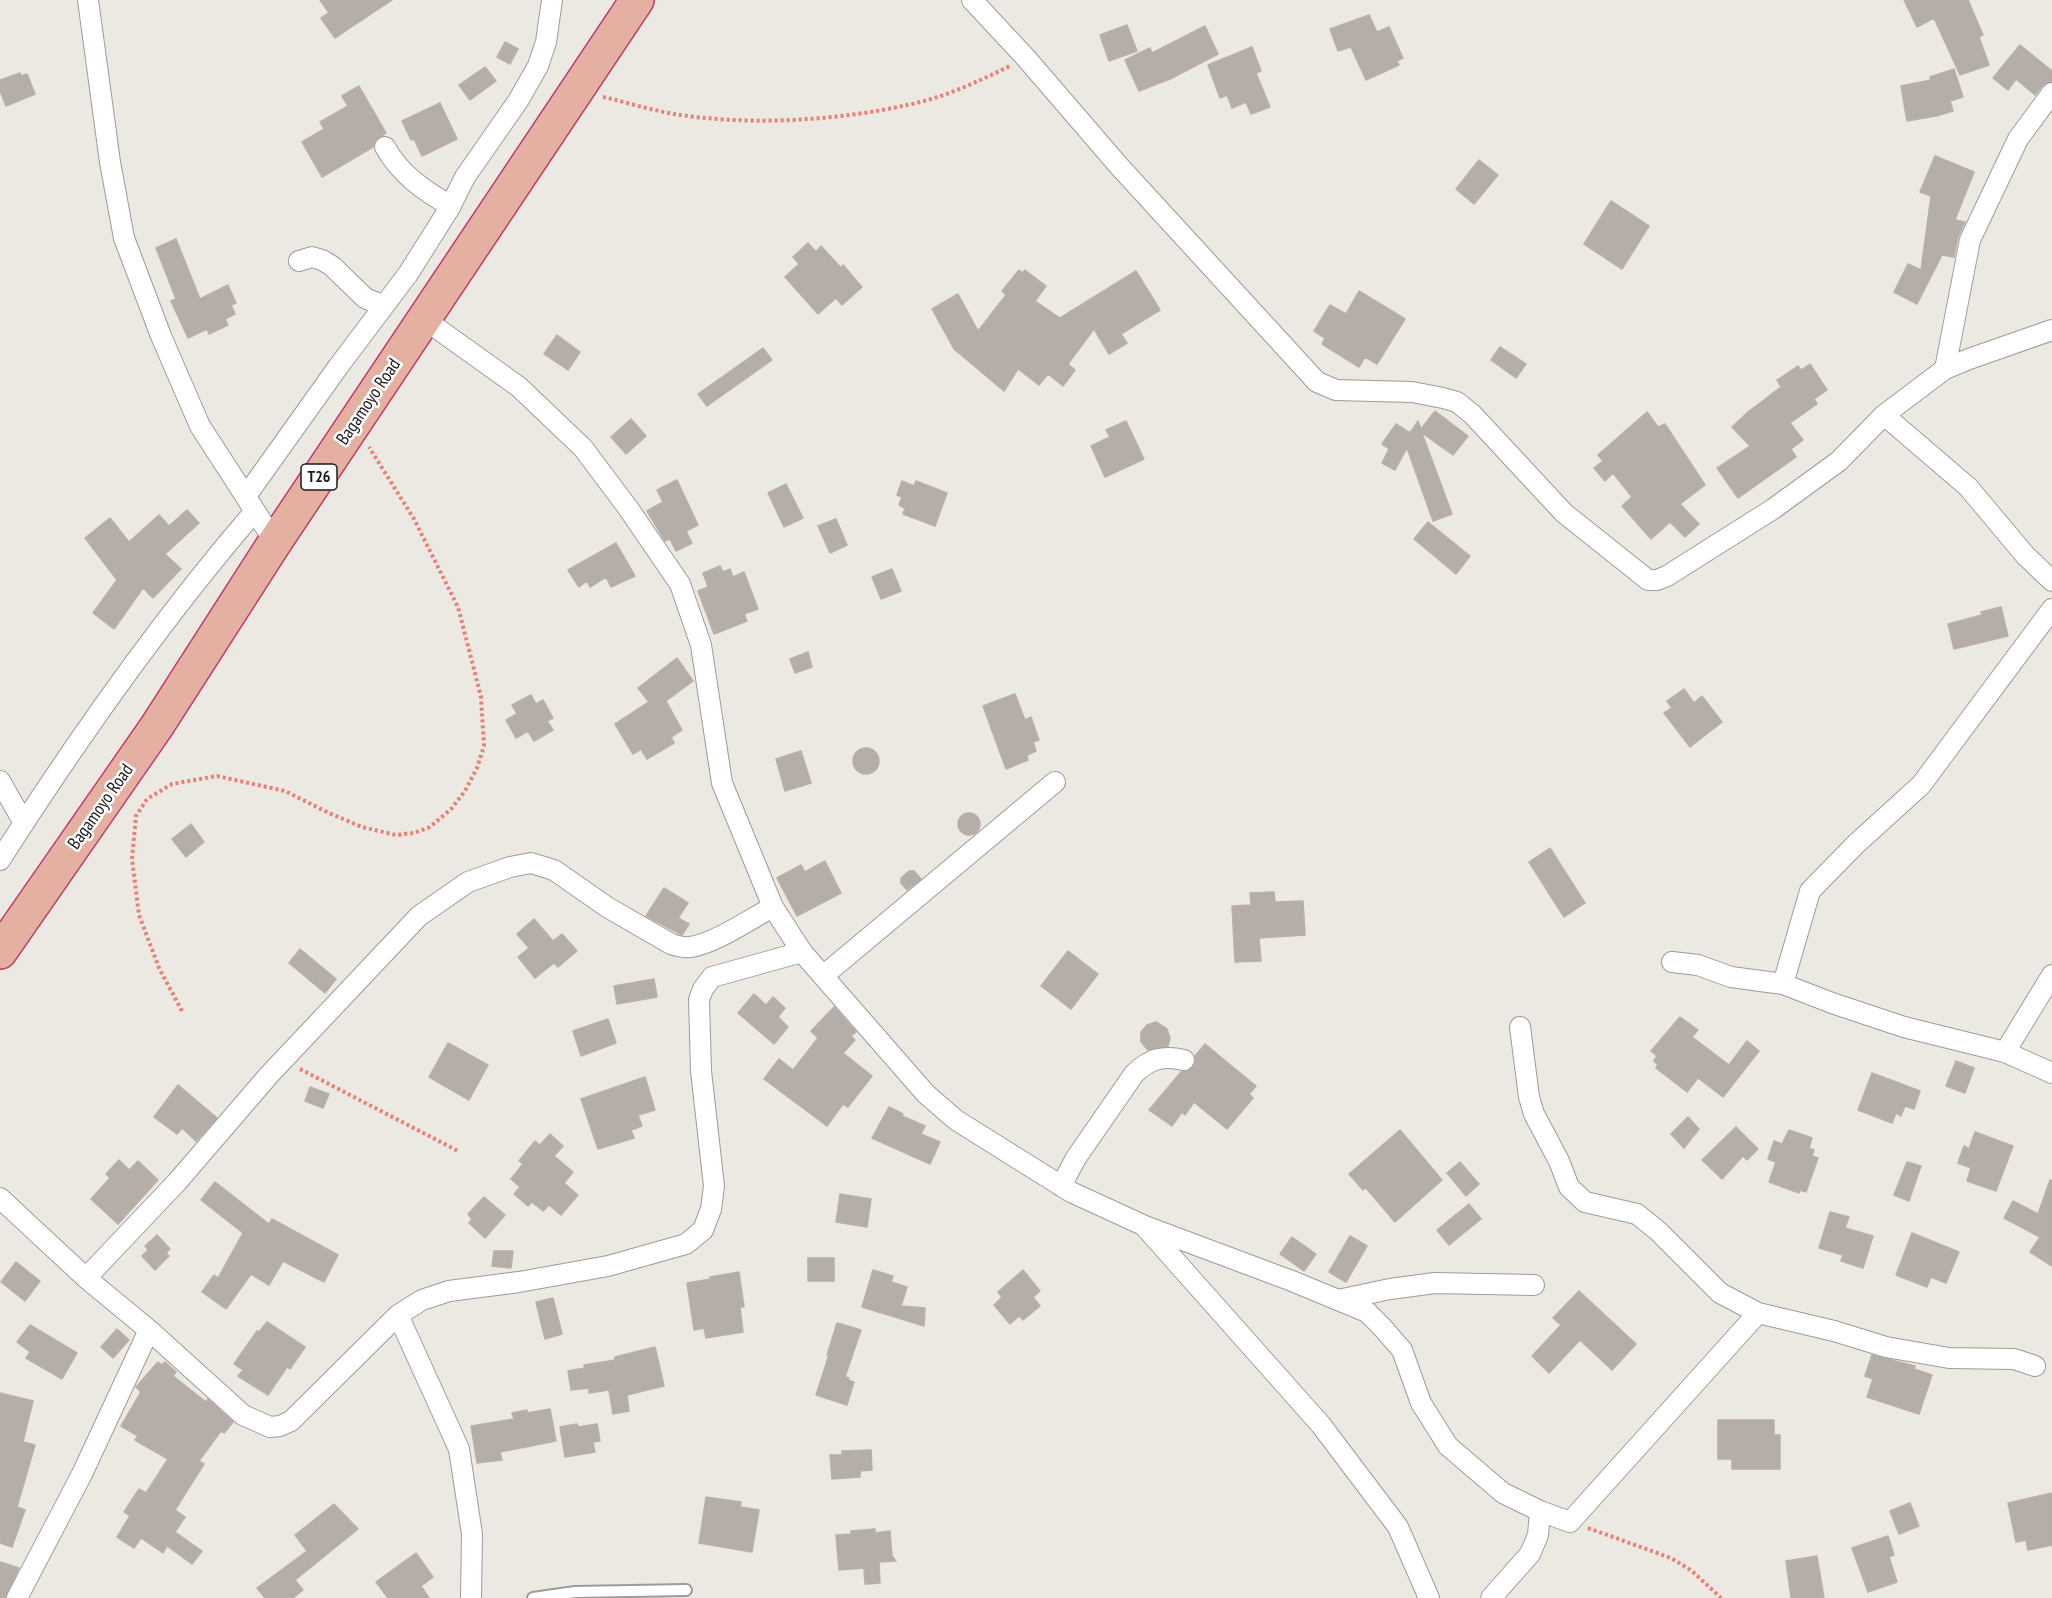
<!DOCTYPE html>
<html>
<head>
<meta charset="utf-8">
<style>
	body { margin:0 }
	canvas { display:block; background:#ece8e2 }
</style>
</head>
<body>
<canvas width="2052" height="1598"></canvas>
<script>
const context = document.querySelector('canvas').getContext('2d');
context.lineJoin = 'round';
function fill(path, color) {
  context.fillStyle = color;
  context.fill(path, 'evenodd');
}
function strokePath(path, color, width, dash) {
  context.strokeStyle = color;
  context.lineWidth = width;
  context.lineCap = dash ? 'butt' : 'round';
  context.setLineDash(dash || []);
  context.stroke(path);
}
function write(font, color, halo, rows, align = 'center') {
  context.font = font + ' "PT Sans Narrow",sans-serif';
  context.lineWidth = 5;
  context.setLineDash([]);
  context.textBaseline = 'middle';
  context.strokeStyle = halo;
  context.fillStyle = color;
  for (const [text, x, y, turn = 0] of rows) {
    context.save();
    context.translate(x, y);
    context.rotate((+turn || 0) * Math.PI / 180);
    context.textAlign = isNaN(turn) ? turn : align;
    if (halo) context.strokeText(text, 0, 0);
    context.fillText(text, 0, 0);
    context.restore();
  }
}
const building = new Path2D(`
	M320,0H392L335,38L321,18L329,13Z
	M1904,0H1968L1983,35L1979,37L1989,65L1960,75L1934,18L1917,27Z
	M1369,15L1377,32L1389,27L1403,58L1397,61L1399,65L1366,80L1351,47L1338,51L1330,29Z
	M1127,25L1137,51L1109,61L1100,35Z
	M1205,26L1218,54L1170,79L1139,91L1125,60L1150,48L1152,53Z
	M505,42L518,49L510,64L497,57Z
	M2020,45L2052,71V81L2043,85L2035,95L2016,79L2008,90L1993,78Z
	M1252,47L1261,71L1256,73L1270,107L1251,114L1246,102L1232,108L1227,95L1220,98L1208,65Z
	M485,67L496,81L470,100L459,85Z
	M1954,69L1963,97L1950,101L1953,111L1936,116L1907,121L1901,86L1931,80L1930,77Z
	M20,73L21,76L27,74L35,94L6,106L0,91V80Z
	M359,86L386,133L375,141L373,147L322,177L302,142L324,129L320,122L348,106L342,96Z
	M440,103L457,139L422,156L414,139L411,140L402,121Z
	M1935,156L1974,172L1955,220L1965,222L1958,237L1954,257L1942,255L1917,304L1894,292L1908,264L1921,270L1931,196L1920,192Z
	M1479,160L1498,175L1474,204L1456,189Z
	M1611,201L1649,226L1622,269L1584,244Z
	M176,239L200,299L228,285L236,303L231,305L235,314L225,319L228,325L209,334L207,329L188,338L171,301L176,299L156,248Z
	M808,243L816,252L821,246L841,268L843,265L862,287L842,305L836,298L818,314L785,277L799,264L793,257Z
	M1019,270L1022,273L1025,270L1046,286L1035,301L1060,318L1136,271L1160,310L1121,334L1127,343L1109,354L1094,329L1068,364L1075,370L1063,386L1048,374L1039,385L1018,369L1004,391L954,349L932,309L958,294L978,331L1006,295L1002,291Z
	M1359,291L1405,319L1377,364L1365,357L1359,367L1322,344L1325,338L1314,331L1330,305L1346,314Z
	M557,335L580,352L568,370L544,354Z
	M1500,347L1526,364L1516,378L1491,360Z
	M763,348L772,360L707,406L698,394Z
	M1810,364L1827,390L1814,399L1817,404L1790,423L1803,440L1791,449L1796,457L1738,498L1717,468L1750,446L1732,427L1748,412L1781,387L1777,380L1798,366L1801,370Z
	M1435,411L1468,436L1453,455L1422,433L1452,514L1433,521L1407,448L1395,470L1382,463L1389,449L1382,444L1396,424L1410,433L1418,421L1421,429Z
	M1647,412L1658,427L1665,424L1705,485L1680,504L1699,524L1685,537L1670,522L1651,539L1622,506L1632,497L1613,473L1605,481L1594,468L1603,461L1598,455Z
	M631,419L646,436L626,454L611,437Z
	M1126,421L1144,459L1105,477L1091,446L1110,437L1106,430Z
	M677,480L698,525L686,531L692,543L676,551L670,539L665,541L647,511L663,502L657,490Z
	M902,481L914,486L916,481L947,493L935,526L903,514L905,508L899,505L902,497L897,495Z
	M786,484L803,518L784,527L768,493Z
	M187,510L199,523L165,554L181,569L153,598L143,588L114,629L93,613L117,580L85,538L110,518L129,542L159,515L169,526Z
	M836,519L847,545L830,553L818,526Z
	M1428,522L1470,556L1456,574L1414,539Z
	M616,543L635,576L611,587L606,577L590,587L587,581L579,587L568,570Z
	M720,566L723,572L730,569L733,577L744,572L758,609L744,614L747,621L714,634L698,591L708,587L703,573Z
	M892,569L901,591L881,599L872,577Z
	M2001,607L2008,636L1954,649L1948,624L1982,615L1981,612Z
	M808,652L812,667L795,673L790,659Z
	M677,658L693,681L666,701L682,730L671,737L674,743L647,759L641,749L633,754L615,724L649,702L638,688Z
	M1684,689L1694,703L1702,696L1722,722L1690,747L1664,713L1672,708L1667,701Z
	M1015,694L1025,720L1031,717L1039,740L1033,742L1036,751L1027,755L1028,760L1006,769L983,706Z
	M531,695L536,704L543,700L553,718L547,721L553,730L534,741L528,731L516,738L506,720L517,714L512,705Z
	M853 761a13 13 0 1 1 26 0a13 13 0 1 1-26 0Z
	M801,751L811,783L785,791L776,759Z
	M958 824a11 11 0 1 1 22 0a11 11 0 1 1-22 0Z
	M191,824L204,842L186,857L172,839Z
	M1550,848L1585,903L1564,917L1529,862Z
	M825,861L841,893L797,916L777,878L801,865L805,872Z
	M909,871H914L921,879L907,890L901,883V878Z
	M664,888L688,903L678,918L689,924L682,935L646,916Z
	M1274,892L1275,902L1303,901L1305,935L1259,938L1261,961L1235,962L1232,906L1251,905L1250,893Z
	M534,919L553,941L562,934L577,951L558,967L554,963L535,978L518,957L529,948L517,934Z
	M300,949L336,979L325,993L289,963Z
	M1068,951L1098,974L1071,1009L1041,986Z
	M654,979L657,997L617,1004L614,986Z
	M754,994L766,1005L773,997L785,1008L778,1017L788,1027L774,1044L738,1013Z
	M834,1007L856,1032L851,1036L855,1040L843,1053L872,1076L848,1107L843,1104L827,1126L764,1079L779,1059L793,1070L818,1038L811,1031Z
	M1680,1017L1698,1030L1692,1037L1729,1065L1747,1041L1759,1051L1723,1097L1698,1078L1687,1092L1656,1068L1658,1065L1654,1061L1657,1056L1651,1051Z
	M608,1019L616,1043L581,1056L573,1031Z
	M1156,1022L1167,1029L1170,1038L1168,1046L1148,1050L1141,1042V1032L1147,1025Z
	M448,1043L488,1065L469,1100L429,1077Z
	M1205,1044L1256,1086L1249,1094L1253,1098L1227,1129L1194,1102L1185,1115L1182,1112L1172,1126L1149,1110L1181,1072L1188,1071L1193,1067L1196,1062L1195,1056Z
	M1956,1061L1974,1068L1965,1093L1946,1086Z
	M1872,1073L1920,1091L1914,1109L1905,1106L1901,1116L1896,1113L1892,1123L1858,1110Z
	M645,1077L655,1110L638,1115L642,1126L631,1130L634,1138L598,1149L581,1099Z
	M178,1085L217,1118L196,1141L182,1128L177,1134L154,1117Z
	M310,1087L329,1094L323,1108L305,1101Z
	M889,1107L903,1114L902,1116L925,1126L921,1134L940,1142L930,1164L872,1138Z
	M1688,1117L1699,1129L1684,1148L1671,1134Z
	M1736,1127L1758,1149L1747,1160L1743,1156L1722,1179L1702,1160Z
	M1400,1130L1442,1180L1395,1222L1366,1188L1363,1190L1349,1174Z
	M1789,1130L1812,1138L1809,1148L1814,1150L1812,1156L1818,1158L1806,1192L1800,1190L1799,1193L1769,1182L1776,1162L1768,1159L1774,1141L1782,1144Z
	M1975,1132L2013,1146L1996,1191L1967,1181L1971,1168L1958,1163L1964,1146L1969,1149Z
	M550,1134L563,1146L554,1156L573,1172L564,1183L578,1195L561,1215L549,1205L543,1211L532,1202L528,1206L514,1194L520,1187L511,1179L523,1164L519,1161L535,1141L540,1145Z
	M119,1160L129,1170L138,1161L158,1180L118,1224L91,1199L110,1178L106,1174Z
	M1460,1162L1479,1184L1466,1196L1447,1173Z
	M1907,1162L1921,1166L1909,1201L1894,1195Z
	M2050,1180L2052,1181V1266L2030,1252L2040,1237L2004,1218L2013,1201L2038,1214Z
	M215,1182L269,1224L272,1219L338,1255L324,1282L283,1261L269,1285L251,1274L226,1309L202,1292L214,1275L218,1278L243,1233L201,1200Z
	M840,1194L871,1199L867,1227L836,1222Z
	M484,1197L505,1215L485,1238L469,1223L472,1219L468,1214Z
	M1469,1204L1481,1219L1449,1245L1437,1230Z
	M1830,1212L1849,1217L1845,1228L1873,1236L1863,1268L1841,1261L1843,1255L1819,1248Z
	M1912,1233L1959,1252L1946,1283L1931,1277L1927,1287L1896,1275Z
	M157,1235L170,1249L166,1253L169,1256L155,1270L142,1256L148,1250L145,1246Z
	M1350,1236L1367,1246L1346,1282L1329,1272Z
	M1292,1237L1316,1254L1304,1271L1280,1254Z
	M494,1251H513L511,1268L492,1266Z
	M808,1258H834V1281H808Z
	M16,1262L40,1281L25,1301L1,1282Z
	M873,1270L893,1276L891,1282L907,1287L901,1306L925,1308L924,1326L862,1307Z
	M1023,1270L1040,1291L1033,1297L1040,1306L1023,1320L1019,1316L1010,1324L994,1305L1002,1297L998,1292Z
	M739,1272L744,1307H740L743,1332L706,1338L704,1328L694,1330L687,1283L711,1279L710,1277Z
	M1579,1291L1636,1344L1612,1370L1580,1340L1549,1373L1532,1356L1561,1325L1553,1318Z
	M553,1298L562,1334L545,1339L536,1302Z
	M267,1322L305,1347L290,1369L287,1367L268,1395L238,1376L243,1370L234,1364L257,1331L259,1332Z
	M837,1323L861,1330L845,1377L849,1378L848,1380L854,1382L847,1405L816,1395L829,1355H827Z
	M30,1325L77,1353L62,1379L26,1358L30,1352L17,1342Z
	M117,1329L129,1340L113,1358L101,1347Z
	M655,1347L664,1386L627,1395L629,1411L613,1414L609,1390L589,1393V1388L571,1390L568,1371L585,1368L584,1365L615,1360V1357Z
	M1872,1355L1915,1366L1914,1369L1932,1375L1919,1414L1867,1397L1873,1379L1865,1376Z
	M158,1362L162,1365L165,1362L176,1372L173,1376L206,1402L208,1399L233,1422L224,1433L221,1431L199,1461L204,1464L175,1510L185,1517L175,1532L202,1551L192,1564L167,1546L163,1553L141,1538L134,1548L117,1537L130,1516L124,1512L139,1489L146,1493L168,1459L135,1440L138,1436L121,1426L141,1392L136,1387Z
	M0,1393L33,1401L23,1442L35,1445L17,1507L25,1510L12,1547L0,1543Z
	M550,1409L556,1441L500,1452L502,1460L477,1463L471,1426L514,1419L512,1413L527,1410V1413Z
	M1718,1420H1774V1435H1780V1469H1732V1459H1718Z
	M577,1424L578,1427L597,1424L600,1441L593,1442L595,1452L565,1457L560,1427Z
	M871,1450L872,1470L860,1471V1477L832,1479L830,1455H842V1451Z
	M2052,1493V1545L2028,1550L2026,1540L2016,1542L2008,1503Z
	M706,1497L741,1502L740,1507L759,1510L752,1552L699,1543Z
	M1910,1503L1919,1526L1899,1534L1890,1511Z
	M334,1504L358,1529L295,1580L303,1590L293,1598H265L257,1588L307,1551L295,1535Z
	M875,1529V1533L890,1531L892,1556L896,1561L879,1562L880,1583L865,1584L864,1568L839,1570L836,1535L851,1534V1531Z
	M1888,1536L1894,1555L1889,1557L1897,1582L1868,1592L1852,1548Z
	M416,1553L433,1577L421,1586L429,1598H388L376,1582Z
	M1817,1556L1824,1598H1791L1786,1561Z
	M0,1562L19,1568L5,1598H0Z`);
fill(building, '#b4ada8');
strokePath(building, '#bbafa7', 1.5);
const service = new Path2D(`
	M533,1598L575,1592L686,1590`);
const minor = new Path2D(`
	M88,0L110,162L124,238L161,336L200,426L275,542
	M972,0L1026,58L1119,166L1317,382L1336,390L1412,392L1443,398L1457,402L1472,414L1564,513L1648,580H1657L1667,576L1773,509L1839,461L1884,415L1945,369L1969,359L2052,330
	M385,147C400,174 424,191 451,206
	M299,261L312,257L322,260L332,266L365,298L384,306
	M424,319L519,387L583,448L628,508L680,584L701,645L722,783L773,907L802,952L926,1094L956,1120L1071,1192L1145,1226L1292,1281L1367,1312L1382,1327L1402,1350L1421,1403L1448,1446L1503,1493L1540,1511L1570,1522L1758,1313
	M1945,369L1970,240L2018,139L2052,93
	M1884,415L1968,487L2025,555L2052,581
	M246,496L338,367L408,274L449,209L465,177L518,101L538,66L546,42L552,0
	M0,781L24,823
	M0,860C78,738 161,620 255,511
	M1672,962L1698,965L1731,977L1783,984L1832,1003L1904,1027L2005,1052L2052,1073
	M823,976L1055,782
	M1783,984L1810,891L1856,844L1921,785L2052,609
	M1520,1027L1529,1097L1534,1114L1559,1161L1569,1187L1585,1202L1637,1214L1658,1231L1720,1293L1758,1313L1834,1331L1886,1347L1949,1358L2014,1359L2035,1366
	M2005,1052L2052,975
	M1061,1186L1076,1158L1134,1074C1149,1059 1163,1055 1184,1060
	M0,1198L86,1278L149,1330L243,1415L270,1427L280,1426L291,1421L398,1315L422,1300L449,1291L519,1282L608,1266L686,1244L703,1230L711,1209L714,1186L701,1071L699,1000L703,989L712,977L802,952
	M1146,1228L1321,1425L1398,1527L1429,1598
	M86,1278L177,1182L269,1075L419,916L468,882L510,867L531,863L554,870L607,907L671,944C677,946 683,948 690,947C714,944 750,919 773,907
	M1338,1300L1390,1289L1435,1283L1534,1285
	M398,1315L459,1449L472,1534L471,1598
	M17,1598L82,1474L149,1330
	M1491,1598L1530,1554L1538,1535L1540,1511`);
const trunk = new Path2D(`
	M0,952L157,726L275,542L637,0`);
strokePath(service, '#9c9c9c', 14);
strokePath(minor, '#9c9c9c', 22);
strokePath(trunk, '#c0396a', 36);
strokePath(new Path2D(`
	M603,97C626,102 650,110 674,114C747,126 835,121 907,105C943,98 977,82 1010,66
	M182,1011L159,968L139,915L132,859L136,816L147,799L172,784L217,776L285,791L329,813L362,827L396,835L414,833L430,827L451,809L465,791L477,768L484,746L481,697L458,607L414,519L369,447
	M300,1069L458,1151
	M1588,1528L1671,1558L1692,1571L1721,1598`), '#e78177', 4, [3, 3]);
strokePath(service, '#fff', 10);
strokePath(minor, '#fff', 20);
strokePath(trunk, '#e4b0a2', 33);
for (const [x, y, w] of [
	[319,477,36]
]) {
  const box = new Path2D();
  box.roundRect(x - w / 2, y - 13, w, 26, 4.5);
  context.fillStyle = '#fff';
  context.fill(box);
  strokePath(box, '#1b1b1b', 1.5);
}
write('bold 16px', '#1b1b1b', null, [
	["T26",319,477]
]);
write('18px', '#1b1b1b', '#fff', [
	["Bagamoyo Road",369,402,-56],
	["Bagamoyo Road",101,807,-55]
]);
</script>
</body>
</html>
